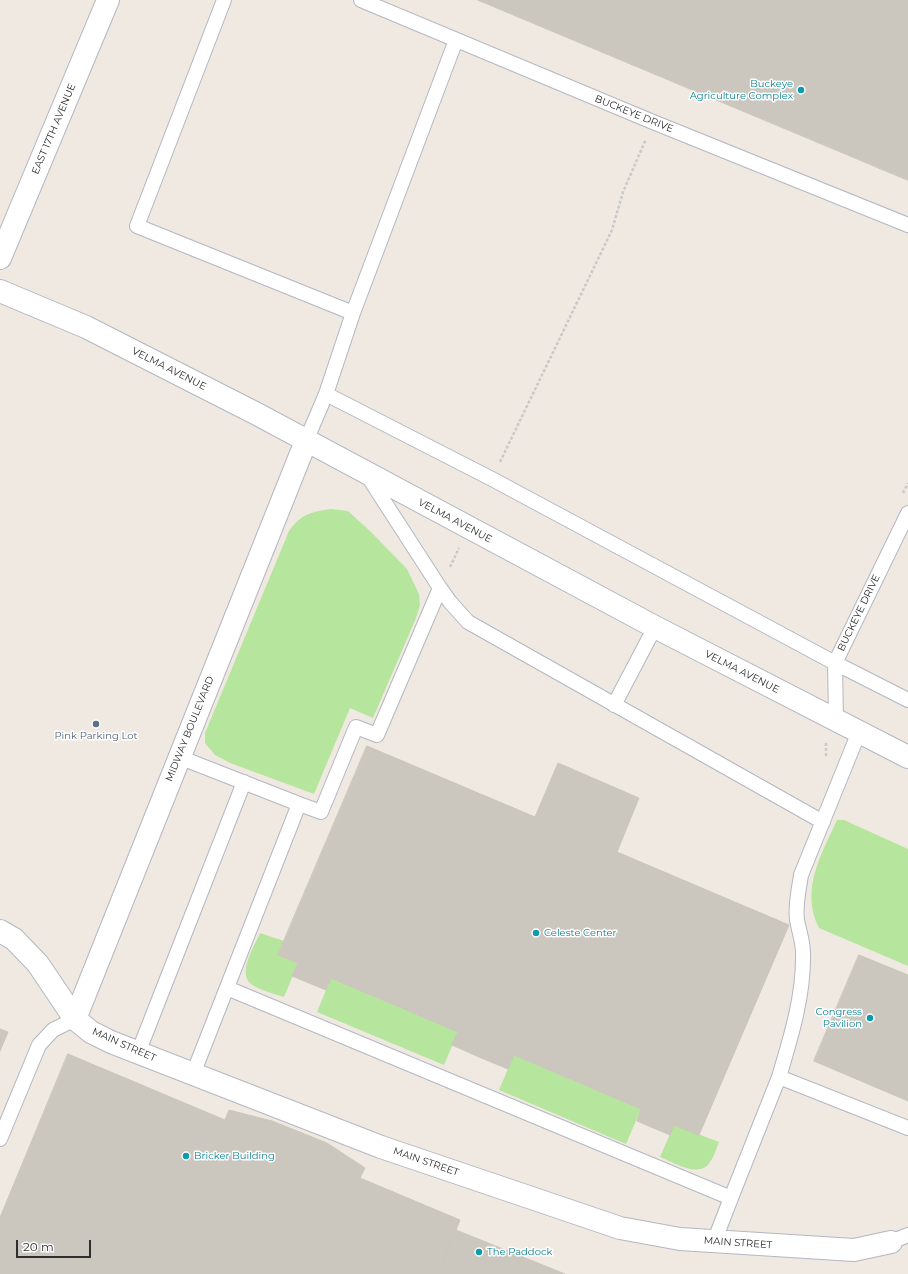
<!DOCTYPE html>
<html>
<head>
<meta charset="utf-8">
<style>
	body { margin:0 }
	#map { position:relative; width:908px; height:1274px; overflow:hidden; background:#efe9e1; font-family:Montserrat,sans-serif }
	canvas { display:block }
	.scale { position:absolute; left:16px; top:1240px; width:75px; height:18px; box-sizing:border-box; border:2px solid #2e2e2e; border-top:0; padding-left:5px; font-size:12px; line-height:14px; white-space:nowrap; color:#2e2e2e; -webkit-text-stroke:3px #fff; paint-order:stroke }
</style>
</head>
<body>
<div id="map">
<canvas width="908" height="1274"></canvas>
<div class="scale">20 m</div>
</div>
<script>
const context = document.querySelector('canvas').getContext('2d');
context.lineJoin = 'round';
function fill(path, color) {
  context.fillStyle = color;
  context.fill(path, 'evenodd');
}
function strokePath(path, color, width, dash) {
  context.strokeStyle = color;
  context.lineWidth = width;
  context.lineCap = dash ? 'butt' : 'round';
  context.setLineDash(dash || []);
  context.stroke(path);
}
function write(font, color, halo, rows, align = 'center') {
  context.font = font + ' Montserrat,sans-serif';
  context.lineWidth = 3;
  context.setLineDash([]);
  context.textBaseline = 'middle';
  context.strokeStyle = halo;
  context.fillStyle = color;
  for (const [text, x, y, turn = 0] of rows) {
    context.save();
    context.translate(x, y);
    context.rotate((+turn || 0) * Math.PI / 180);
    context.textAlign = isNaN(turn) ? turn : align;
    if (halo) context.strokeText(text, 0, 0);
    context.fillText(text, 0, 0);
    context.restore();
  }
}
fill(new Path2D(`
	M331,509L348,511L371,532L407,569L419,594L420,605L416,618L373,718L350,708L314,794L230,763L215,755L205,743V733L289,531C301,514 311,512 331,509Z
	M837,820H844L908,849V966L819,928C800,890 821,855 837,820Z
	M260,933L284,941L278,955L298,963L284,997C274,994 263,991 254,986C235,976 254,947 260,933Z
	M331,978L458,1032L444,1065L317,1012Z
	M514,1055L641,1109L626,1144L499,1090Z
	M674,1125L719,1142C716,1150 713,1159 708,1165C696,1177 673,1162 660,1157Z`), '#b6e59e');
const building = new Path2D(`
	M478,0H908V180Z
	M367,746L535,817L558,763L639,798L617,852L789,925L699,1135L674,1125L670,1135L637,1121L641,1109L514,1055L508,1069L479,1057L452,1045L458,1032L331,978L326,990L292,976L298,963L278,955Z
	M859,955L908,975V1101L814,1061Z
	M0,1029L8,1032L0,1051Z
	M68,1054L225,1120L229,1110L272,1121L327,1143L365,1168L360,1178L460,1220L438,1274H0V1218Z
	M456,1230L565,1274H438Z`);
fill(building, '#cbc7bf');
strokePath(building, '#cbc5ba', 1);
const service = new Path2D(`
	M224,0L137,226L353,313
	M361,0L653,122L908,225
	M326,394L492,479L835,663L908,700
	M306,441L326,394L353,313L456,40
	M440,588L450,602L468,622L823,822
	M614,705L655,627
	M836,720L835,663L908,513
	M179,757L299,804L193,1074
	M299,804L321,812L356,727L377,735L440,588L367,475
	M227,988L731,1198L714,1242
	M138,1053L244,782
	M779,1077C791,1037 804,995 803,953C803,942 799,931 797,920C795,905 799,889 801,875L859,732
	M0,1139L39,1045L53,1030L75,1019
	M731,1198L779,1077L908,1128
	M891,1242L908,1235`);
const minor = new Path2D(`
	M0,291L86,327L257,414L655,627L908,757
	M0,931L14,939L38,964L75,1019L91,1032L111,1042L381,1147L620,1228L680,1239L854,1250L891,1242
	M75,1019L306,441`);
const tertiary = new Path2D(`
	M0,258L108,0`);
strokePath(service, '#b4b7c1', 16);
strokePath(minor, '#b4b7c1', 24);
strokePath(tertiary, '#b4b7c1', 24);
strokePath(new Path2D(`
	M500,462L612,230L623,192L646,139
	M903,493L908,483
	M450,567L459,548
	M826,743V756`), '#c9c9c9', 2.5, [3, 2]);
strokePath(service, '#fff', 14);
strokePath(minor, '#fff', 22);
strokePath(tertiary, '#fff', 22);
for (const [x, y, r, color] of [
	[801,90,4,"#0f9aa8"],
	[96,724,4,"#5c6f8a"],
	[536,933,4,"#0f9aa8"],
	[870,1018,4,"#0f9aa8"],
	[186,1156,4,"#0f9aa8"],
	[479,1252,4,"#0f9aa8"]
]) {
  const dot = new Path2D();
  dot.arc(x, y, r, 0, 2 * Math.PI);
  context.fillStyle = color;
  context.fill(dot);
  strokePath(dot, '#fff', 1.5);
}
write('10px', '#0d838f', '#fff', [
	["Buckeye",793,84,"right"],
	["Agriculture Complex",793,96,"right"],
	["Celeste Center",544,933],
	["Congress",862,1012,"right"],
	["Pavilion",862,1024,"right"],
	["Bricker Building",194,1156],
	["The Paddock",487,1252]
], 'left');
write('10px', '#2e2e2e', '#fff', [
	["BUCKEYE DRIVE",634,114,22],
	["EAST 17TH AVENUE",54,129,-67],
	["VELMA AVENUE",169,369,27],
	["VELMA AVENUE",455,521,28],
	["BUCKEYE DRIVE",859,613,-64],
	["VELMA AVENUE",742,672,27],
	["MIDWAY BOULEVARD",190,729,-68],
	["MAIN STREET",124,1045,24],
	["MAIN STREET",426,1162,19],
	["MAIN STREET",738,1243,4]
]);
write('10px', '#4e5e75', '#fff', [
	["Pink Parking Lot",96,736]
]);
</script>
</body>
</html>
